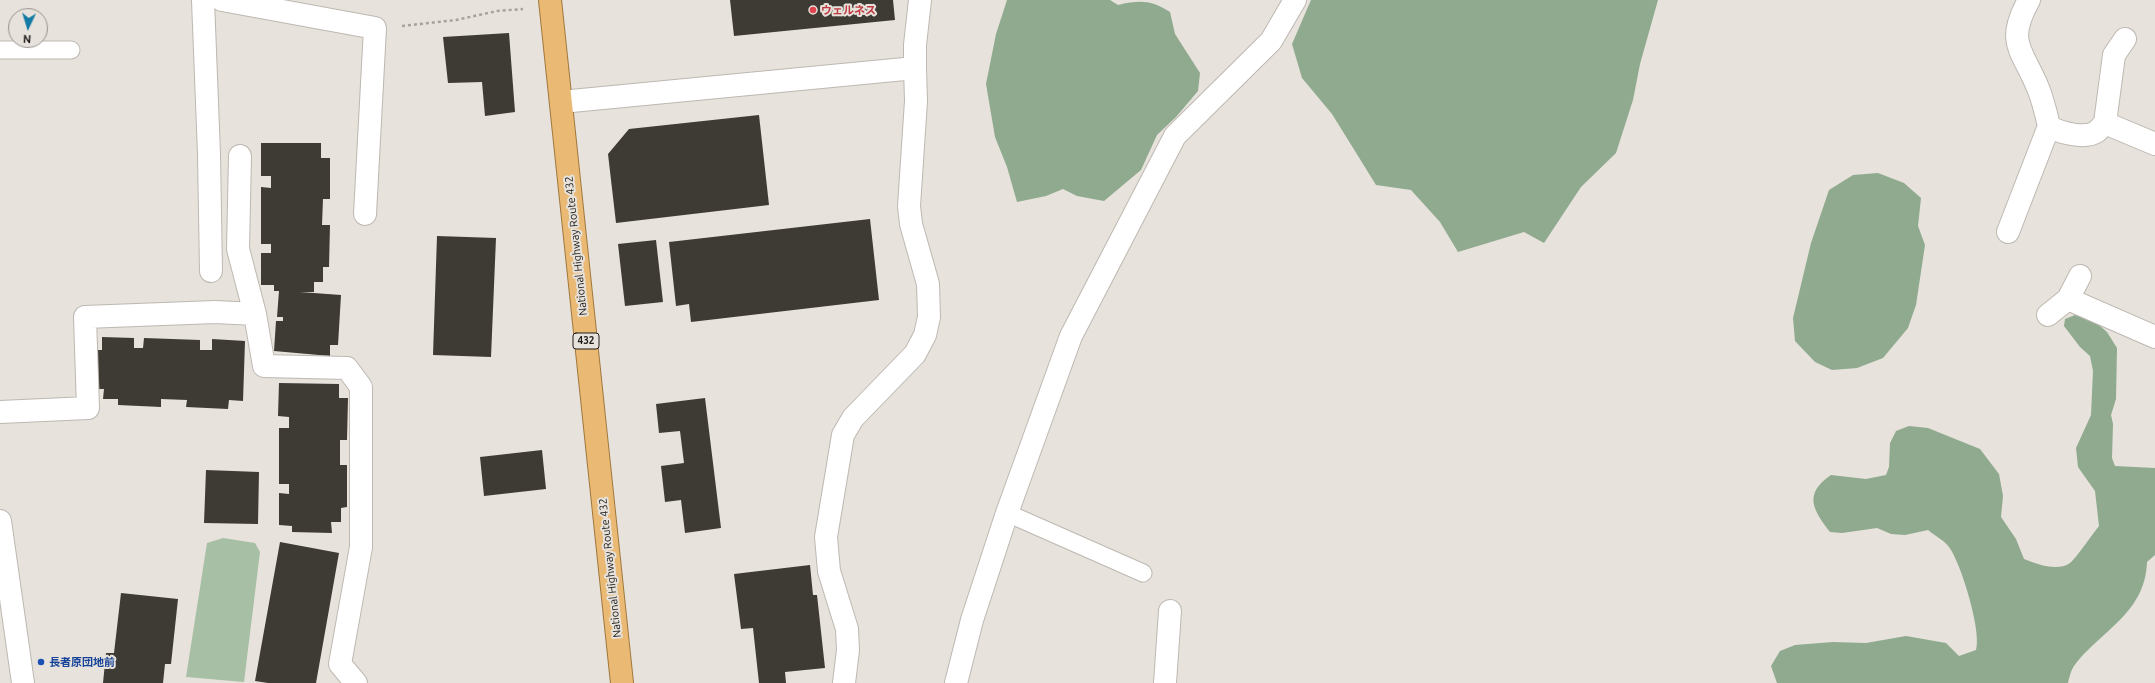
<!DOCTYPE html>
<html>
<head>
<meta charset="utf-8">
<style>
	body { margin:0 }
	#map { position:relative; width:2155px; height:683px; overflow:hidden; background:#e7e2db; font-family:Ubuntu,sans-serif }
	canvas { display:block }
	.north { position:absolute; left:8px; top:8px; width:40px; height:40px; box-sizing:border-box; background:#e7e2db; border:1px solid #96928d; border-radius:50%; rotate:184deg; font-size:11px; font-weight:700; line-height:16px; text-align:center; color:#1d1b19 }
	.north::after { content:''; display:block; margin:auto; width:14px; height:18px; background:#127aa5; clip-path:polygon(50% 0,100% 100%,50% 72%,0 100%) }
</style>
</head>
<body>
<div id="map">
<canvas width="2155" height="683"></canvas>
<div class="north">N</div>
</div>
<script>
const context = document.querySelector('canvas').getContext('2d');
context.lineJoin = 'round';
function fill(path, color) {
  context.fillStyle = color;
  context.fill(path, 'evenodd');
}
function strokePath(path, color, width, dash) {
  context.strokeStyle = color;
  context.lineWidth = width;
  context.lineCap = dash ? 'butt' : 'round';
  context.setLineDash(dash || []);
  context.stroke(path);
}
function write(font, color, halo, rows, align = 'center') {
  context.font = font + ' Ubuntu,"Noto Sans JP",sans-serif';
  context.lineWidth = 4;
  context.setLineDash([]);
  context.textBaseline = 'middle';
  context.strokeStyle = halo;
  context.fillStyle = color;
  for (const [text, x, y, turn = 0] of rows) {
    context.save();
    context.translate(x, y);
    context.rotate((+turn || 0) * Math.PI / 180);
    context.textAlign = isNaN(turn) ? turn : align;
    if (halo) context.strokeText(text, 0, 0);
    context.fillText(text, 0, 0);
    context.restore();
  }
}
fill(new Path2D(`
	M223,538L255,543L260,552L244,682L186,677L207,543Z`), '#a7c0a5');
fill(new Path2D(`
	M1007,0H1110L1118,5C1140,0 1151,0 1170,12L1175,34L1200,73L1198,91L1176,117L1157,135L1141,170L1104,201L1077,196L1063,189L1046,196L1017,202L1007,167L995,137L986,84L996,34Z
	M1311,0H1658L1640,64L1633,100L1616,153L1581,187L1544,243L1524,232L1458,252L1440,222L1411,190L1376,185L1332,114L1302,78L1292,44Z
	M1878,173L1904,183L1921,198L1918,226L1925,245L1916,305L1908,328L1883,358L1857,368L1832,370L1815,362L1795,341L1793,318L1811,243L1829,190L1853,175Z
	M2075,315L2093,320L2107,332L2117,348L2116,399L2111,415L2113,424L2112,458L2115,466L2155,468V555L2147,562C2145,614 2101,630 2074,666C2071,670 2069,678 2068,683H1777L1771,666L1780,651L1795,645L1833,642L1866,643L1906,636L1946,643L1959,656L1976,650C1982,632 1961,563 1949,547C1945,541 1934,535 1928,530L1905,535L1891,534L1877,528L1842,533L1830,532C1813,510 1803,494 1831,475L1866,479L1886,475L1889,467L1890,443L1896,431L1909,426L1928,428L1980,449L1999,474L2003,496L2001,517L2016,539L2024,559C2037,564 2057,572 2070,563C2074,561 2094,532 2099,526L2095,491L2078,467L2076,448L2091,415L2093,371L2090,356L2080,347L2064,326L2065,319Z`), '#8faa8e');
fill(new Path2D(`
	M730,0H893L895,20L734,36Z
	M509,33L515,112L485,116L482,82L448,83L443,37Z
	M759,115L769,205L616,223L608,154L629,129Z
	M261,143H321V158H330V199H323L322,225H330L329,267H323V282H314V292H300L341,295L338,345H330V356L274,351L276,321H283V317H277L279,291H274V285H261V253H271V244H261V187L271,188V176H261Z
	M870,219L879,300L691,322L689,304L676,306L669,242Z
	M437,236L496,238L491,357L433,355Z
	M656,240L663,302L625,306L618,244Z
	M102,337L134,338V348H143L144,338L200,340V350H212V339L245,341L243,401L229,400L228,409L186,407L187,400L161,399V407L118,405V399H103L104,389H94L95,350H102Z
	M279,383L339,384V398H348L347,440H340V465H347V507L341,508V522H331L332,533L292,532V526L279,525V493L289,494V484H279V428H289V417L278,416Z
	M705,398L721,528L685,533L681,500L665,502L661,466L684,463L680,431L659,433L656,404Z
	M542,450L546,489L484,496L480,457Z
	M206,470L259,472L258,524L204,523Z
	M280,542L339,553L316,683H268L255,681Z
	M810,565L813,595H817L825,668L785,672L786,683H759L753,628L741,629L734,574Z
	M121,593L178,599L171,664H165L163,683H103L106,653H114Z`), '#3e3a34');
const service = new Path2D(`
	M0,50H71
	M1007,513L1143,573`);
const minor = new Path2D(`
	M203,0L209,154L211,271
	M222,0L375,28L365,214
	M2029,0C2005,43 2022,49 2038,88C2043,100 2046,113 2049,126C2059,133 2085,139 2096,132C2099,130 2102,126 2105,123L2155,144
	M561,102L915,68V45L920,0
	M2105,123L2114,55L2125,39
	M240,156L238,249L255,314L264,366L347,368L361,387V547L340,664L356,683
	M2008,232L2049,126
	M2068,299L2080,276
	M2048,315L2068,299L2155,337
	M0,412L88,408L85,317L215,312L255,314
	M844,683L848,650L847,629L829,571L826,537L843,435L853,418L915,354L925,335L929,317L928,284L911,224L909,206L916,101L915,68
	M956,683L972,620L1007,513L1071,336L1175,136L1271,41L1295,0
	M1165,683L1170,611`);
const tertiary = new Path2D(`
	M0,521L23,683`);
const trunk = new Path2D(`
	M550,0L622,683`);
strokePath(service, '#bdb8b1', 19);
strokePath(minor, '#bdb8b1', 24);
strokePath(tertiary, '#bdb8b1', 24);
strokePath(trunk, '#9f773d', 24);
strokePath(new Path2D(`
	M402,26L456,20L497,11L523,9`), '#a6a29c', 2.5, [3, 3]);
strokePath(service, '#fff', 17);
strokePath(minor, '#fff', 22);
strokePath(tertiary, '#fff', 22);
strokePath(trunk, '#eaba74', 22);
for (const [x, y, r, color] of [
	[813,10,4,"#e0444e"],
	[41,662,4,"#1a4fb4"]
]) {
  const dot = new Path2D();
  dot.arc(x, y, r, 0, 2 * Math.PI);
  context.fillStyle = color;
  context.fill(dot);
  strokePath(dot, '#e7e2db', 1.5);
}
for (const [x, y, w] of [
	[586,341,26]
]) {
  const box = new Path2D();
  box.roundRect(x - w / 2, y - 8, w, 16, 3);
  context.fillStyle = '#e7e2db';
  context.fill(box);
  strokePath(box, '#1d1b19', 1);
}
write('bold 10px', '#1d1b19', null, [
	["432",586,341]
]);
write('bold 11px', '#be3a42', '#e7e2db', [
	["ウェルネス",821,10]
], 'left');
write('11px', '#1d1b19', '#e7e2db', [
	["National Highway Route 432",576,246,-96],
	["National Highway Route 432",610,568,-96]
]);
write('bold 11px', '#164399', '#e7e2db', [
	["長者原団地前",49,662]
], 'left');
</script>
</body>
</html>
